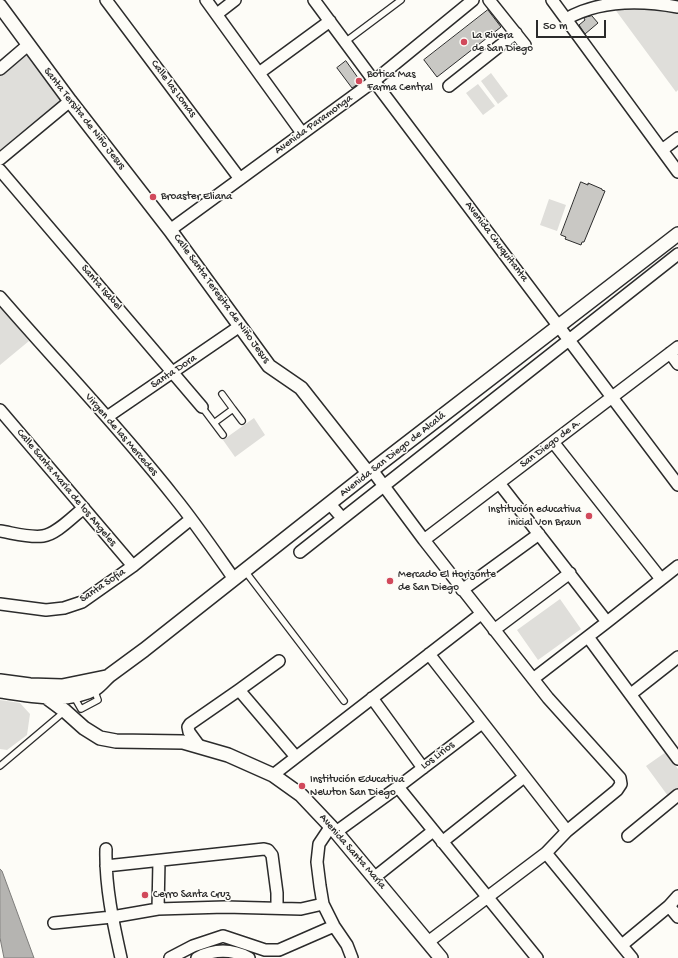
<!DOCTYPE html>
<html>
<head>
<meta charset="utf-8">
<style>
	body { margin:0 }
	#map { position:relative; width:678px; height:958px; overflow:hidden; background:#fdfcf7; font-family:"Gochi Hand",sans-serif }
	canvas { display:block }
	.scale { position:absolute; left:536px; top:20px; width:70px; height:18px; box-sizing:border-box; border:2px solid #2b2b2b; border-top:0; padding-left:5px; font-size:12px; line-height:14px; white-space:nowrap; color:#2b2b2b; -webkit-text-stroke:3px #fdfcf7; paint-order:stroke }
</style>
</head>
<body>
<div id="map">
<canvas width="678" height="958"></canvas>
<div class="scale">50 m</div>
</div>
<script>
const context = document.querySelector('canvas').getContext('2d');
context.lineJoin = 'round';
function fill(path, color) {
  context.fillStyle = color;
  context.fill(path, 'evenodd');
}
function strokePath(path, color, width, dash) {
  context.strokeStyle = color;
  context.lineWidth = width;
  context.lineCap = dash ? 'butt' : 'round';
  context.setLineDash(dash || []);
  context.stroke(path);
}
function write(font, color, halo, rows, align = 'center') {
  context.font = font + ' "Gochi Hand",sans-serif';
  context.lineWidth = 3;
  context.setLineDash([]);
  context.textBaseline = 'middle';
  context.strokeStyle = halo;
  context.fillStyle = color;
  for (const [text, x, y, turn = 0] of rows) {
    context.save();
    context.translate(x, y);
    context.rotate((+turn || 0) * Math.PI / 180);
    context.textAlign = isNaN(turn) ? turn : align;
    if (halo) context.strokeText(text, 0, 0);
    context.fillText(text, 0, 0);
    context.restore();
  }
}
fill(new Path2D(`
	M635,7L661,9L678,12V90L676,92L614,8Z
	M27,52L64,100L0,154V75Z
	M491,73L508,96L498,104L481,81Z
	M478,84L495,106L483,115L466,93Z
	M549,199L566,205L557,231L540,225Z
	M0,306L29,341L0,365Z
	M254,418L265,435L235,457L223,440Z
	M560,599L581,629L538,660L517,630Z
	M0,700L20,703L30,714L27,735L7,750L0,749Z
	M666,752L678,769V788L668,796L646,766Z`), '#dfdeda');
const water = new Path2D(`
	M0,869L2,871L34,958H4L0,938Z`);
fill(water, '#b5b4b1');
strokePath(water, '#7e7d7b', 1);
const building = new Path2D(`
	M488,10L501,27L437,77L424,60Z
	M592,16L598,23L585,34L579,25L585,20L584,18Z
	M346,61L361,82L352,88L337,68Z
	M581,182L588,185V183L602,189V190L605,191L584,242H582L581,245L565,239L566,237L561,235Z`);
fill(building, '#c9c8c4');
strokePath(building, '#2b2b2b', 1);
const service = new Path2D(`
	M345,42L401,0
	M202,407L214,423L233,409L222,394
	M233,409L242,421
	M214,423L223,435
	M245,571L344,701
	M73,695L81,709L98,700L94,689
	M0,766L65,711`);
const minor = new Path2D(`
	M106,0L240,179
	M206,0L302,133
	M314,0L374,81L678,485
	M489,0L525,45
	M552,0L678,172
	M217,14L235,0
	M566,19C599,0 640,0 678,7
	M0,69L28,45
	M259,73L330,21
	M449,86L516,33
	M662,150L678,138
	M0,159L70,101
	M0,170L202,407
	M170,230L374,81L473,0
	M0,297C58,364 120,428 175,498C196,524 215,552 234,579
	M670,353L678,364
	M0,410L133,566
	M107,417L240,326
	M553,442L661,579
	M372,470L424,540L548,698L620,778L621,784L617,790L567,831L546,853L428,942
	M499,483L607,622
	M330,504L342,518
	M0,531C13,533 30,538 43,536C57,534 73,516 84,508
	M424,540L678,347
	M300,552L678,254
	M462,590L539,534
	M0,604L46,610L64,608L82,602L133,566L191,519
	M494,630L570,573
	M588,637L678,759
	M429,654L567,831
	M533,679L607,622L678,566
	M239,690L296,757
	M631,694L678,657
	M372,698L423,768
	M200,747L189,732L188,727L190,724L239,690L279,661
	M273,775L481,614
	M398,787L537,958
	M331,826L319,844L317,862L320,886L323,904L334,926L347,945L352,958
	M336,832L398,787L482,723
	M628,836L678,795
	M442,842L524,777
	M106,849C105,886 113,922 121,958
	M546,853L632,958
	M106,866L264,849L268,850L272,855L277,893V908
	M375,877L433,831
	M669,906L678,917
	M158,909L159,861
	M54,923L112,917L158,909L225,907L301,909L323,904
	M622,945L669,906L678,896
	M170,958L193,946L223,936L265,950H279L334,926
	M197,958C214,949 232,949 249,958`);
const tertiary = new Path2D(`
	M0,6L70,101L170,230L269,366L301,388L368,473
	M0,681L30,685L62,686L106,677
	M30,685L65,711L84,728L100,738L116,741L183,742L228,755L273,775L301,795L336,832L441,958
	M0,691C30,695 68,704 96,688C101,685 105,679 110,675C121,667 133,658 144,650L372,470L678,234`);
strokePath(service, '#2b2b2b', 8);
strokePath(minor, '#2b2b2b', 14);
strokePath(tertiary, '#2b2b2b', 16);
strokePath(service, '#fdfcf7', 5.5);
strokePath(minor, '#fdfcf7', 11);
strokePath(tertiary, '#fdfcf7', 13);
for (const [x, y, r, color] of [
	[464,42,4,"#d1495b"],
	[359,81,4,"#d1495b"],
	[153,197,4,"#d1495b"],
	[589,516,4,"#d1495b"],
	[390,581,4,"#d1495b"],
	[302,786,4,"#d1495b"],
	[145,895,4,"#d1495b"]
]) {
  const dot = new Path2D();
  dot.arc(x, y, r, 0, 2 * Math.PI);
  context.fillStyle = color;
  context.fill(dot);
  strokePath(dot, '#fdfcf7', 1.5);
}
write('11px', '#2b2b2b', '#fdfcf7', [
	["La Rivera",472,36],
	["de San Diego",472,49],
	["Botica Mas",367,75],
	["Farma Central",367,88],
	["Broaster Eliana",161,197],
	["Institución educativa",581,510,"right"],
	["inicial Von Braun",581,523,"right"],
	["Mercado El Horizonte",398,575],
	["de San Diego",398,588],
	["Institución Educativa",310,780],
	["Newton San Diego",310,793],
	["Cerro Santa Cruz",153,895]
], 'left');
write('11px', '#2b2b2b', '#fdfcf7', [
	["Calle las Lomas",173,89,53],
	["Santa Tersita de Niño Jesus",84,119,52],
	["Avenida Paramonga",314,125,-36],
	["Avenida Chuquitanta",496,242,53],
	["Santa Isabel",101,288,49],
	["Calle Santa Teresita de Niño Jesus",221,299,54],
	["Santa Dora",174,372,-34],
	["Virgen de las Mercedes",121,435,49],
	["San Diego de A.",551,444,-37],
	["Avenida San Diego de Alcalá",393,455,-38],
	["Calle Santa Maria de los Angeles",66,488,50],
	["Santa Sofia",103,586,-34],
	["Los Lirios",438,756,-37],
	["Avenida Santa María",352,852,49]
]);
</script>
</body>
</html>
